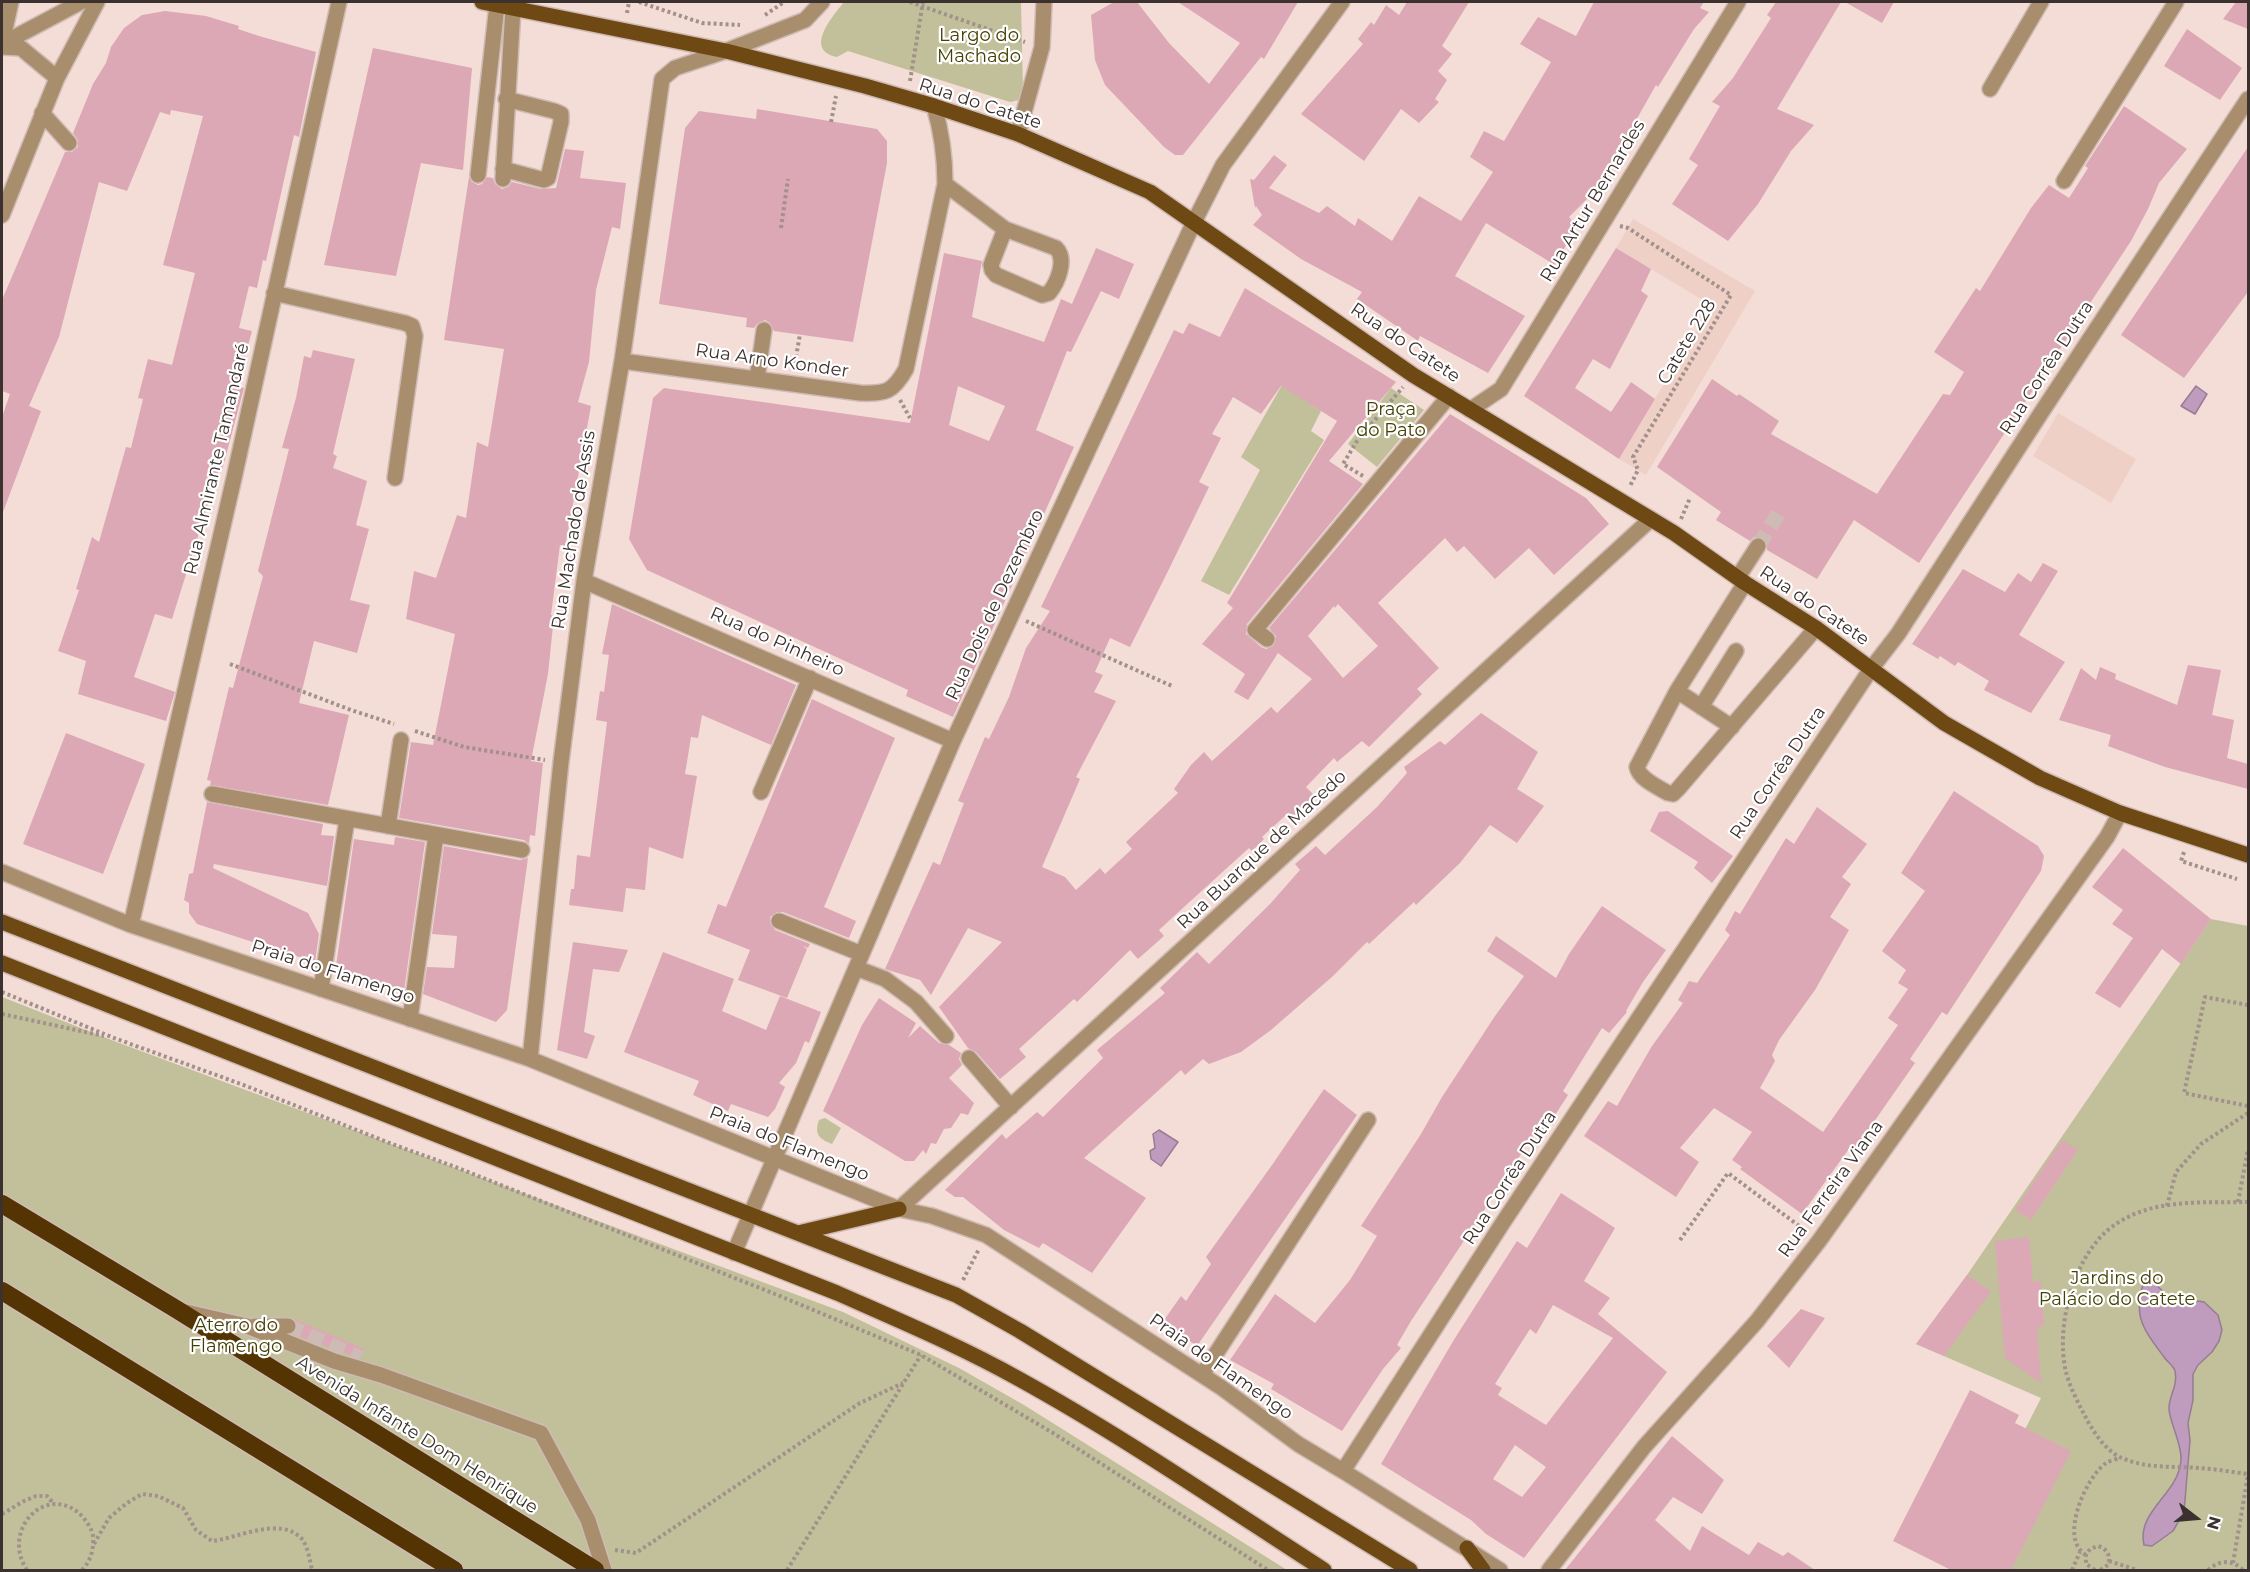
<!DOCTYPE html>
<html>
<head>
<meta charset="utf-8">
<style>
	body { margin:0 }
	#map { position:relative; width:2250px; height:1572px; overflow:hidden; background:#f4ddd6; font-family:Montserrat,sans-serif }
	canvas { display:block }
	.frame { position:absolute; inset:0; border:3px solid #3b322f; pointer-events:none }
	.north { position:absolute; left:2166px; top:1488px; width:60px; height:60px; -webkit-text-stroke:4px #fff; paint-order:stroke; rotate:106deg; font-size:16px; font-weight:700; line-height:24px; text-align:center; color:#3b322f }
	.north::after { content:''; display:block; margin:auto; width:21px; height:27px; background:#3b322f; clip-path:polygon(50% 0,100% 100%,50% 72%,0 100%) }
</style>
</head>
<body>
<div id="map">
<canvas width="2250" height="1572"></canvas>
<div class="frame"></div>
<div class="north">N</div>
</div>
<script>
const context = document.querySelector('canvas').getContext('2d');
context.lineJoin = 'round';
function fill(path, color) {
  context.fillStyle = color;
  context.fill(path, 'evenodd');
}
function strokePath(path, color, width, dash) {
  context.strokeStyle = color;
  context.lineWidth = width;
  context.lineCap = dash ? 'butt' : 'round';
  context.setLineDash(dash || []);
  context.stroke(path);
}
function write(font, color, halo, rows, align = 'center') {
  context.font = font + ' Montserrat,sans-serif';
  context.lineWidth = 4.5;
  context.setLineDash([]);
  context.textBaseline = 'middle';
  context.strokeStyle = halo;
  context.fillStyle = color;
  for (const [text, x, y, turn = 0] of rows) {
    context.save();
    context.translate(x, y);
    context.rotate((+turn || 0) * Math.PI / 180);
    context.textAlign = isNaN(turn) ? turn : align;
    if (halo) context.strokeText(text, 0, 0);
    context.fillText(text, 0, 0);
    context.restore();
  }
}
fill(new Path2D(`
	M1633,219L1755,291L1646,475L1619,459L1711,305L1616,248Z
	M2058,413L2136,459L2111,503L2033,456Z`), '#efd0c7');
fill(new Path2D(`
	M844,2H1021L1023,90L1019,100L1010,102L848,51L837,57C803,50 833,16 844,2Z
	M1282,385L1321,411L1311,431L1324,440L1229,595L1201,581L1260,470L1241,457Z
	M1391,388L1424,410L1377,467L1348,444Z
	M2211,919L2248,926V1570H1977L1958,1561L2041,1398L1916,1344L1967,1275Z
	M2,997L114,1041L843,1312L959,1368L1024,1405L1287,1570H2Z
	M825,1118L841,1128L832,1144C819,1139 814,1134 819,1120Z`), '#c1c09a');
const water = new Path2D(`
	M2196,386L2207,394L2195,414L2181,406Z
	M1159,1130L1178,1142L1161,1166L1151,1159L1150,1151L1155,1148L1153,1134Z
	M2145,1278L2150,1279L2173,1301L2180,1305L2198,1301L2204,1302L2218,1315L2222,1330L2219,1341L2212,1352L2198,1365L2193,1374V1400L2188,1423L2190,1440L2184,1512L2173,1531L2152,1546L2144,1545C2136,1511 2179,1494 2181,1460C2182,1443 2168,1419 2169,1407C2170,1394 2178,1385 2175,1371C2173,1365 2167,1362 2164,1357C2142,1327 2132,1316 2145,1278Z`);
fill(water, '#bf9bbe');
strokePath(water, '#977c93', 1.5);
fill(new Path2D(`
	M1114,2H1137L1169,43L1209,84L1240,43L1178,2H1298L1264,59L1261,57L1183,155H1175L1164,147L1105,85L1095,60L1091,15Z
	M1407,2H1469L1442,46L1452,54L1438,71L1447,80L1435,99L1439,102L1419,123L1401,109L1364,161L1301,114L1363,44L1358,39L1371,22L1374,25L1386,5L1399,15Z
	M1594,2H1704L1700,8L1709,12L1694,29L1658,87L1656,85L1622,145L1589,197L1569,217L1577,226L1555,265L1486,223L1455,276L1525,316L1488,373L1420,336L1418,341L1357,299L1362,292L1301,259L1253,225L1262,215L1256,206L1255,208L1250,179L1254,180L1274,155L1287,165L1269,188L1319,213L1327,206L1355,226L1358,218L1392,241L1419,196L1461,221L1493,172L1470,157L1484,131L1504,141L1551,62L1520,44L1538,17L1576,36Z
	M1776,2H1841L1777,109L1814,125L1791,151L1758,204L1728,241L1672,204L1698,165L1689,159L1720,106L1712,102L1733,78L1771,18L1767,15Z
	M1845,2H1894L1882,23Z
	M2236,2H2248V29L2223,19Z
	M165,11L206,16L239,26L238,29L259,36L316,52L299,137L294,135L266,261L263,260L257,288L249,286L239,328L252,331L237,386L244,388L222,470L219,469L172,619L155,614L134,677L175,692L166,721L78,694L86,661L58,651L79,590L76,589L92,537L99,542L126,447L131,448L143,399L138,398L148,359L172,365L195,273L163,265L203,116L171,110L170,115L160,112L127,191L99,182L59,337L29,406L41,411L3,512H2V417L10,394L2,391V300L65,152H72L78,147V140L73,133L93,84L106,63L111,47L124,28L142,15Z
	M2187,29L2242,68L2220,100L2164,66Z
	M373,48L472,68L463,170L421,163L396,276L324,265Z
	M2124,106L2187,149L2159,183L2148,209L2131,241L1919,563L1854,520L1817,579L1767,550V542L1763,538L1754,537L1750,541L1716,520L1721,512L1657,467L1712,379L1737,396L1739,394L1779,421L1771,434L1877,494L1943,394L1950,395L1964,372L1934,352L1976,288L1980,291L2031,208L2049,185L2069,198L2088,168L2085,166Z
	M757,109L877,129L887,141V163L853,342L774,331L770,323L765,320L757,324L754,328L746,327L747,318L659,304L685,128L699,111L756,119Z
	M2248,147V292L2184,378L2121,335Z
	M565,149L584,151L580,178L626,183L620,229L612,227L596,290L589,362L578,402L591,406L565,547L560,545L551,615L554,616L548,674L531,761L543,763L535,836L530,835L529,844L524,840L399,818L411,742L433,745L455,634L406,619L414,571L436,578L457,515L466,518L477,442L488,447L504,349L444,340L469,177L472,182L478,185L482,184L487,177L493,178L495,184L502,189L508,187L512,182L541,189L556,188Z
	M1096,248L1134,264L1119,299L1101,291L1071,352L1067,351L1036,430L1074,447L953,717L906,696L908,690L647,570L629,539L653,398L664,388L910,423L944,253L982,261L972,317L1044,342L1061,299L1072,304ZM958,386L1005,406L989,441L949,425Z
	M1616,248L1651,269L1641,291L1648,296L1610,369L1593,359L1575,388L1611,412L1631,382L1655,399L1619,459L1524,396Z
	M1245,288L1396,382L1329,461L1363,484L1247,624L1246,634L1261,647L1266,649L1274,645L1276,636L1269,628L1450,414L1586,498L1609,524L1554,575L1529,548L1495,579L1464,546L1457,552L1445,538L1378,603L1439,668L1417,689L1422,694L1369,747L1362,741L1337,762L1334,758L1306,787L1317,798L1292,821L1286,815L1262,837L1264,839L1252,851L1249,848L1184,907L1159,930L1164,936L1138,959L1130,950L1077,1002L1074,999L1019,1049L1026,1057L1000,1079L976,1052L968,1048L939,1007L1002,942L968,928L931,995L920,980L885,969L933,862L940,865L964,803L958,801L985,737L989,739L1009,697L1026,648L1050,611L1041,607L1174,330L1183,334L1189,323L1220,337ZM1281,386L1337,421L1227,603L1233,608L1202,644L1245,674L1234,692L1248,700L1278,653L1312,679L1277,713L1271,707L1212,761L1204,752L1191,765L1174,789L1178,793L1126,842L1132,849L1105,874L1100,868L1076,890L1065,877L1042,867L1080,779L1076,777L1116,701L1094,692L1103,675L1095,672L1110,638L1130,647L1170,567L1209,487L1199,482L1221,438L1212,434L1233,397L1261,414ZM1338,604L1378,646L1343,678L1308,636L1334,606L1335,608Z
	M313,350L355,359L333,454L337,456L333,468L367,481L356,525L369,529L350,600L370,605L357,653L314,641L299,703L349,715L328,805L210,785L211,781L207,780L229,687L233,688L263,576L258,571L289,449L282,448L296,398L304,356L311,358Z
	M2043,563L2058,571L2019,635L2065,662L2031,713L1984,690L1989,681L1958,662L1955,666L1940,656L1938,659L1912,644L1963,569L2005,592L2018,573L2031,582Z
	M612,604L796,685L771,745L702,715L698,738L691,737L685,774L697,776L683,859L649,847L645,890L626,888L623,912L569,905L571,889H574L577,855L590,857L607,722L596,720L600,691L604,692L609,655L602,654Z
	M2188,665L2221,670L2212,715L2234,720L2227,758L2248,764V789L2165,767L2108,746L2111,735L2059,720L2081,668L2096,680L2100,667L2116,674L2115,679L2177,705Z
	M812,699L895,738L824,907L856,921L849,938L783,912H777L770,917V923L775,930L810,944L808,948L803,946L807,949L787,998L738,980L750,950L707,933L718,904L726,907Z
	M1481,713L1538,752L1517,789L1544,806L1517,843L1490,825L1460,863L1416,905L1414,902L1369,944L1367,942L1333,976L1271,1030L1241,1052L1209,1064L1203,1059L1185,1075L1181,1070L1084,1158L1146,1198L1092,1273L1043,1243L1039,1248L1004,1230L963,1197H955L945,1190L1002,1134L1006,1139L1037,1112L1043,1117L1103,1058L1097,1050L1165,993L1160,988L1197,952L1209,964L1270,904L1300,870L1295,864L1316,846L1325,855L1377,807L1407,773L1404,767L1440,741L1445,745Z
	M66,733L145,764L103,874L23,844Z
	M1954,791L2038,846L2044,856L2041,871L1947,1015L1942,1012L1910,1059L1915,1063L1855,1149L1851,1146L1802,1214L1740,1169L1742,1167L1732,1160L1752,1132L1714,1108L1680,1148L1699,1162L1676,1197L1584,1136L1608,1101L1617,1106L1652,1046L1683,1003L1678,1000L1689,981L1697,983L1730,935L1725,930L1735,911L1740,914L1786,838L1794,844L1817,807L1867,844L1842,877L1851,884L1830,917L1849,930L1815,990L1779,1040L1772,1055L1775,1061L1760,1088L1823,1132L1898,1025L1888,1018L1908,989L1898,983L1906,970L1882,951L1925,891L1901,873Z
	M207,802L323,824L321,835L334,836L327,886L214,864L213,868L308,913L319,934L315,962L197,924L189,913V903L184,900L189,874L193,873Z
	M1668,811L1733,856L1712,883L1694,868L1698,862L1650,831L1659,812Z
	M395,837L425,842L404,991L334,968L335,963L336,966L354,839L394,845Z
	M444,846L520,860L528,858L507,1010L496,1022L423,994L427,967L454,968L457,936L432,934Z
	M2123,848L2211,919L2181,964L2162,949L2120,1008L2095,993L2133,938L2112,924L2123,910L2092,887Z
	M1602,906L1666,950L1643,982L1626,1011L1627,1012L1609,1033L1602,1028L1563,1091L1568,1095L1543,1134L1537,1130L1411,1321L1397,1345L1401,1348L1383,1369L1342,1431L1271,1389L1274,1384L1230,1360L1275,1294L1315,1323L1350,1280L1377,1236L1361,1226L1421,1134L1442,1097L1495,1016L1524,976L1487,951L1496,936L1556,978L1569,954Z
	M573,942L628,950L619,972L593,969L584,1032L595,1036L587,1059L557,1050Z
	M663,952L734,979L722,1011L766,1030L780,996L821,1012L809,1043L805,1041L796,1063L779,1083L785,1087L775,1109L768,1117L731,1104L728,1111L693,1095L699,1081L624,1052Z
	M879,998L916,1023L908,1038L920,1026L939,1043L949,1045L961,1053L959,1059L962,1065L949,1078L974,1103L968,1115L961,1113L951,1128L944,1129L936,1144L931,1143L926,1154L923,1150L914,1161H905L823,1111L862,1025Z
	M1324,1089L1357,1115L1197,1346L1162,1323L1181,1296L1186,1301L1211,1264L1206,1257L1272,1165Z
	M2062,1140L2078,1150L2031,1220L2015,1210Z
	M1561,1193L1615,1228L1584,1281L1610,1298L1598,1314L1667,1372L1524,1558L1486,1534L1471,1520L1381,1464L1455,1338L1517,1241L1527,1248ZM1553,1305L1613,1338L1546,1425L1498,1395L1502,1388L1495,1384L1530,1329L1536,1334ZM1515,1445L1546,1467L1522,1497L1493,1479Z
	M2029,1237L2033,1282L2041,1281L2044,1326L2037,1327L2041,1383L2005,1358L1995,1241Z
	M1967,1275L1991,1291L1944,1356L1916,1344Z
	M1801,1309L1825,1318L1789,1368L1767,1346Z
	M294,1319L364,1349L359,1358L293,1334L298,1327Z
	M1970,1390L2019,1415L2015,1423L2071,1451L2011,1570H1951L1893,1541Z
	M1672,1436L1724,1480L1702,1514L1673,1497L1655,1520L1690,1551L1702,1526L1749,1555L1758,1542L1783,1556L1788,1552L1815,1570H1565Z`), '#dca8b5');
strokePath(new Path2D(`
	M1758,546L1780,511
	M288,1326L360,1358`), '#cfbbb5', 15, [15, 8]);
const minor = new Path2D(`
	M2,43L11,2
	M2,44L81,2
	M2,47L21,48L57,78
	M1990,89L2041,2
	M42,113L69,143
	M1018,134L1042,47L1044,2
	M503,169L544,180L548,178L561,122V114L554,111L506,99
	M478,175L497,5
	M503,179L513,8
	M2064,181L2176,2
	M945,184L1005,229L1056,248C1067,259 1058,282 1049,293L1042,295L996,275L992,270L991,265L1005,229
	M2,215L57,78L97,2
	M274,293L405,323L412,326L415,336L395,478
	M622,361L860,393C886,394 893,392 906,369L945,184C945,156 942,133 934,106
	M757,379L764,330
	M1470,410L1501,389L1738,2
	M1738,577L1758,546
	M584,581L953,741
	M1745,583L1677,691L1637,767C1639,779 1658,787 1668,793L1673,794L1678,789L1816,628
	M1267,639L1255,630L1449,396
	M1677,691L1732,727
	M1701,707L1736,651
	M761,792L810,678
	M212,794L522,850
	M388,826L401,740
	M2,872L131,925L530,1059L899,1209L932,1216L986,1235L1222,1388L1298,1444L1343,1471L1500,1570
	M779,921L862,954
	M131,925L234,478L339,2
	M856,968L885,979L916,1002L946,1036
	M321,989L347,819
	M410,1019L436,835
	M969,1058L1011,1107
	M530,1059L561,762L584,581L622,361L662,79L675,68L726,51L805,20L822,2
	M899,1209L1651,519
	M734,1253L953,741L1194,222L1223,165L1342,2
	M186,1312L247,1326L334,1361L381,1375L541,1433L588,1520L604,1570
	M255,1326H288
	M1202,1375L1368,1120
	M1343,1471L1502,1224L1837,720L1871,669L1898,634L2041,413L2248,99
	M1549,1570L1644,1447L1757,1321L1819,1241L2107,837L2120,813`);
const major = new Path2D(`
	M482,2L726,51L865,86L934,106L1018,134L1150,192L1413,375L1674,533L1745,583L1816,628L1944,723L2040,778L2120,813L2248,855
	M2,922L956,1295L1020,1331L1410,1570
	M2,963L837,1293C898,1320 960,1346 1019,1379C1124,1437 1223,1505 1324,1570
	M798,1233L899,1209
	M1467,1548L1483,1570`);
const highway = new Path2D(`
	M2,1204L176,1309L595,1570
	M2,1291L454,1570`);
strokePath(minor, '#cfbbb5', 18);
strokePath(major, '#cfbbb5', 18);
strokePath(highway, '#cfbbb5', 21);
strokePath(new Path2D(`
	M639,2L702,23L740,25
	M910,2L1025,42
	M627,13L629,2
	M765,15L784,2
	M910,81L923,2
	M831,122L836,96
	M1620,226L1628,228L1731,295L1633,457L1638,470L1630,486
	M781,228L788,179
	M794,369L800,334
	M900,400L910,418
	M1363,476L1343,464L1357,441L1403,387
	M1681,519L1690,498
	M1026,621L1172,686
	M230,664L351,710L394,724
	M415,731L464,747L545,760
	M2184,852L2181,861L2237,879
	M2,992L114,1038L241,1084L392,1144L453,1166L775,1294L921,1355L1053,1433L1268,1570
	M2248,1005L2205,997L2184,1093L2248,1106
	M2,1014L104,1036
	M2238,1202L2248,1149
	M2248,1202C2205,1203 2154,1198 2116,1224C2074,1251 2055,1326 2066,1372C2070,1387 2077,1401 2084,1414C2092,1430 2105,1451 2122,1458C2147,1469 2173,1466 2199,1468C2215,1469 2232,1472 2248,1474
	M2167,1206L2176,1172L2201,1144L2248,1113
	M1680,1240L1728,1173L1806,1231
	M963,1280L979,1249
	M2,1514L24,1501L36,1496H47L54,1504
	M94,1544L109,1518L127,1503L142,1494L158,1496L183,1508L196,1530L212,1541C236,1539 280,1515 302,1539C308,1547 310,1561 312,1570
	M615,1550L636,1553L860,1403L903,1383
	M2086,1555C2058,1539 2086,1477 2106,1463C2110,1461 2116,1459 2120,1458
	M2109,1561L2137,1570
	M2233,1563L2248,1475
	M27,1570C0,1530 47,1481 82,1516C87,1522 92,1529 93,1536C94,1549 91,1561 82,1570
	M787,1570L921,1355
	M2072,1570L2080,1552
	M2095,1570L2086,1564V1555L2090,1549L2098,1546C2107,1549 2111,1555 2108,1565L2100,1570
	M2208,1570C2219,1560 2232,1559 2243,1570`), '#a1908b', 4, [3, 3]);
strokePath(minor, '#a98e6e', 15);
strokePath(major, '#6f4913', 15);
strokePath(highway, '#543403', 18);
write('18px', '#444104', '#fff', [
	["Largo do",979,36],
	["Machado",979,57],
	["Praça",1391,410],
	["do Pato",1391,431],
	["Jardins do",2117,1279],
	["Palácio do Catete",2117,1300],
	["Aterro do",236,1326],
	["Flamengo",236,1347]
]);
write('18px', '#3b322f', '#fff', [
	["Rua do Catete",980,104,18],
	["Rua Artur Bernardes",1593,201,-59],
	["Catete 228",1687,342,-59],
	["Rua do Catete",1405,343,34],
	["Rua Arno Konder",772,361,8],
	["Rua Corrêa Dutra",2047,368,-57],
	["Rua Almirante Tamandaré",217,459,-77],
	["Rua Machado de Assis",574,530,-81],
	["Rua Dois de Dezembro",995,605,-65],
	["Rua do Catete",1814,606,34],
	["Rua do Pinheiro",777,642,24],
	["Rua Corrêa Dutra",1778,773,-56],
	["Rua Buarque de Macedo",1262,850,-43],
	["Praia do Flamengo",333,972,18],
	["Praia do Flamengo",789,1144,22],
	["Rua Corrêa Dutra",1510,1178,-57],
	["Rua Ferreira Viana",1831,1189,-54],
	["Praia do Flamengo",1221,1367,35],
	["Avenida Infante Dom Henrique",417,1435,32]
]);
</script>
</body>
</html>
